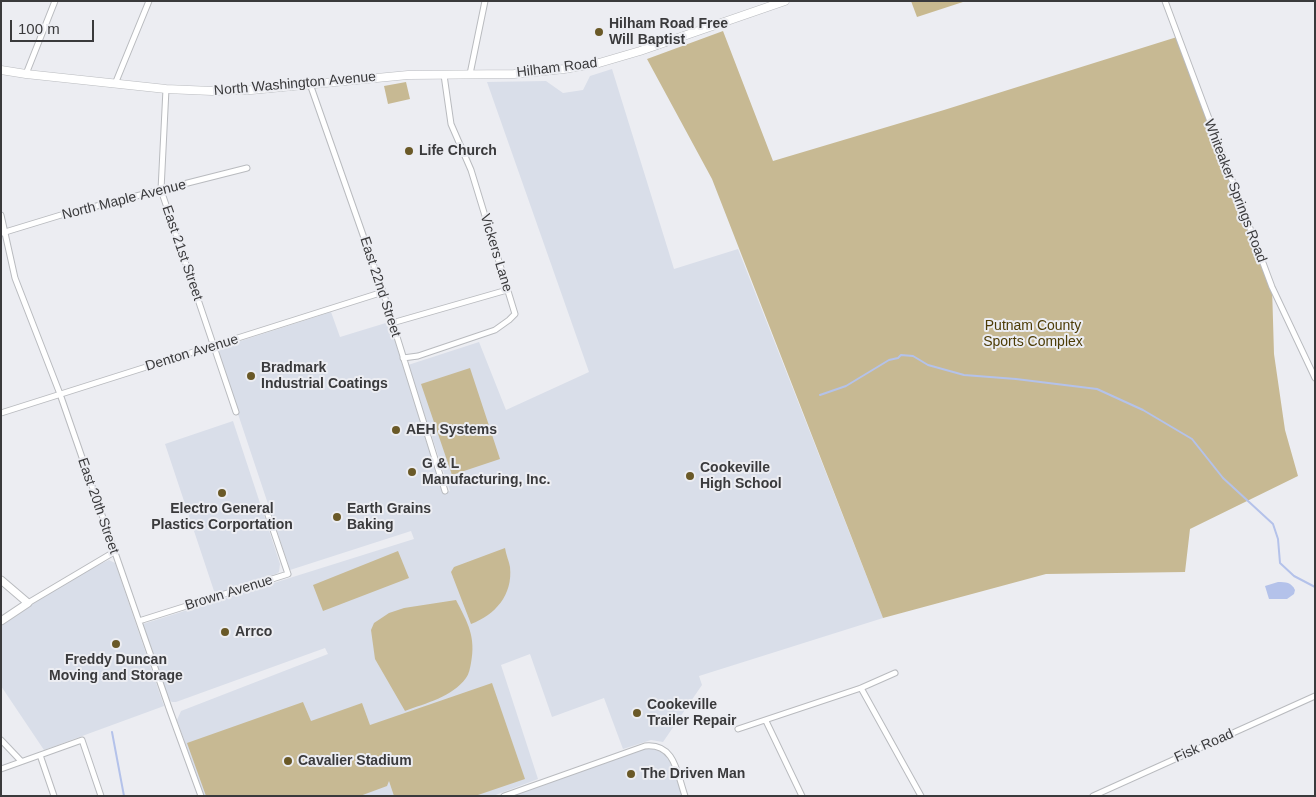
<!DOCTYPE html>
<html>
<head>
<meta charset="utf-8">
<style>
	body { margin:0 }
	#map { position:relative; width:1316px; height:797px; overflow:hidden; background:#ecedf2; font-family:Arial,sans-serif }
	canvas { display:block }
	.frame { position:absolute; inset:0; border:2px solid #3a3a3c; pointer-events:none }
	.scale { position:absolute; left:10px; top:20px; width:84px; height:22px; box-sizing:border-box; border:2px solid #3a3a3c; border-top:0; padding-left:6px; font-size:15px; line-height:18px; white-space:nowrap; color:#3a3a3c; -webkit-text-stroke:4px #ecedf2; paint-order:stroke }
</style>
</head>
<body>
<div id="map">
<canvas width="1316" height="797"></canvas>
<div class="frame"></div>
<div class="scale">100 m</div>
</div>
<script>
const context = document.querySelector('canvas').getContext('2d');
context.lineJoin = 'round';
function fill(path, color) {
  context.fillStyle = color;
  context.fill(path, 'evenodd');
}
function strokePath(path, color, width, dash) {
  context.strokeStyle = color;
  context.lineWidth = width;
  context.lineCap = dash ? 'butt' : 'round';
  context.setLineDash(dash || []);
  context.stroke(path);
}
function write(font, color, halo, rows, align = 'center') {
  context.font = font + ' Arial,sans-serif';
  context.lineWidth = 4;
  context.setLineDash([]);
  context.textBaseline = 'middle';
  context.strokeStyle = halo;
  context.fillStyle = color;
  for (const [text, x, y, turn = 0] of rows) {
    context.save();
    context.translate(x, y);
    context.rotate((+turn || 0) * Math.PI / 180);
    context.textAlign = isNaN(turn) ? turn : align;
    if (halo) context.strokeText(text, 0, 0);
    context.fillText(text, 0, 0);
    context.restore();
  }
}
fill(new Path2D(`
	M612,69L674,269L738,249L883,618L699,676L702,685L663,742L651,740L623,749L604,698L552,717L530,654L501,665L538,779L493,796H204L177,720L181,711L328,654L325,648L176,702H172L169,700L143,624L414,539L411,531L290,570L218,354L219,348L331,312L340,337L389,322L443,494L450,491L408,365L479,342L506,410L589,372L487,82L546,81L563,93L583,90L590,76Z
	M233,421L280,564L279,572L276,574L215,594L165,444Z
	M109,560L115,563L164,706L44,750L1,686V624L63,585L94,567Z
	M641,749H653L661,752L668,757L683,796H512Z`), '#d9dee9');
fill(new Path2D(`
	M723,31L773,161L944,110L1177,37L1272,287L1274,354L1285,430L1298,476L1190,529L1185,572L1046,574L883,618L712,179L647,59Z
	M406,82L410,99L388,104L384,86Z
	M470,368L500,459L452,475L421,384Z
	M505,548C506,555 509,561 510,567C513,595 495,615 471,624L451,572L454,567Z
	M398,551L409,578L323,611L313,585Z
	M456,600C468,623 476,637 471,663C470,668 469,674 466,678C452,697 426,703 405,711L375,659L371,630L374,623L389,613L404,608Z
	M492,683L525,779L475,796H394L389,781L387,786L360,796H206L187,743L303,702L311,721L362,703L370,725Z`), '#c7b993');
fill(new Path2D(`
	M911,1H966L917,17Z`), '#c8b98f');
fill(new Path2D(`
	M1278,582C1286,582 1291,582 1295,590L1294,594L1287,599H1269L1265,586Z`), '#b4c2ea');
strokePath(new Path2D(`
	M820,395L846,386L889,360L898,358L901,355L913,356L928,365L964,375L1016,379L1097,389L1143,410L1192,439L1223,478L1273,524L1278,539L1280,563L1294,576L1315,587
	M112,732L124,796`), '#b4c2ea', 2);
const minor = new Path2D(`
	M1165,1L1272,287L1315,378
	M26,74L55,1
	M470,74L485,1
	M115,84L149,1
	M310,84L383,292L445,491
	M166,89L161,190L236,412
	M1,215L15,278L60,394L170,711L201,796
	M2,233L61,215L247,168
	M392,323L507,290
	M403,358L418,356L495,330L509,320L515,314L471,170L451,124L444,75
	M1,413L383,292
	M28,603L114,552
	M139,621L288,574L268,515
	M861,688L921,796
	M766,721L802,796
	M738,729L861,688L895,673
	M1,740L21,761
	M40,755L54,796
	M1,769L82,740L101,796
	M504,796L645,746C675,743 677,773 685,796
	M1093,796L1315,696`);
const tertiary = new Path2D(`
	M1,580L28,603L1,621`);
const secondary = new Path2D(`
	M1,70L26,74L166,89L212,91L251,90L408,75L514,74L564,69L599,63L640,51L785,1`);
strokePath(minor, '#b9bbbf', 7);
strokePath(tertiary, '#b9bbbf', 9);
strokePath(secondary, '#b9bbbf', 9);
strokePath(minor, '#fff', 5);
strokePath(tertiary, '#fff', 7);
strokePath(secondary, '#fff', 8);
for (const [x, y, r, color] of [
	[599,32,5,"#6a5927"],
	[409,151,5,"#6a5927"],
	[251,376,5,"#6a5927"],
	[396,430,5,"#6a5927"],
	[412,472,5,"#6a5927"],
	[690,476,5,"#6a5927"],
	[222,493,5,"#6a5927"],
	[337,517,5,"#6a5927"],
	[225,632,5,"#6a5927"],
	[116,644,5,"#6a5927"],
	[637,713,5,"#6a5927"],
	[288,761,5,"#6a5927"],
	[631,774,5,"#6a5927"]
]) {
  const dot = new Path2D();
  dot.arc(x, y, r, 0, 2 * Math.PI);
  context.fillStyle = color;
  context.fill(dot);
  strokePath(dot, '#ecedf2', 2);
}
write('bold 14px', '#3a3a3c', '#ecedf2', [
	["Hilham Road Free",609,24],
	["Will Baptist",609,40],
	["Life Church",419,151],
	["Bradmark",261,368],
	["Industrial Coatings",261,384],
	["AEH Systems",406,430],
	["G & L",422,464],
	["Manufacturing, Inc.",422,480],
	["Cookeville",700,468],
	["High School",700,484],
	["Electro General",222,509,"center"],
	["Plastics Corportation",222,525,"center"],
	["Earth Grains",347,509],
	["Baking",347,525],
	["Arrco",235,632],
	["Freddy Duncan",116,660,"center"],
	["Moving and Storage",116,676,"center"],
	["Cookeville",647,705],
	["Trailer Repair",647,721],
	["Cavalier Stadium",298,761],
	["The Driven Man",641,774]
], 'left');
write('14px', '#3a3a3c', '#ecedf2', [
	["Hilham Road",557,68,-7],
	["North Washington Avenue",295,84,-5],
	["Whiteaker Springs Road",1235,191,69],
	["North Maple Avenue",124,200,-14],
	["East 21st Street",182,253,71],
	["Vickers Lane",496,253,73],
	["East 22nd Street",380,287,72],
	["Denton Avenue",192,353,-17],
	["East 20th Street",98,506,71],
	["Brown Avenue",229,593,-17],
	["Fisk Road",1204,746,-24]
]);
write('14px', '#4d3c06', '#ecedf2', [
	["Putnam County",1033,326],
	["Sports Complex",1033,342]
]);
</script>
</body>
</html>
